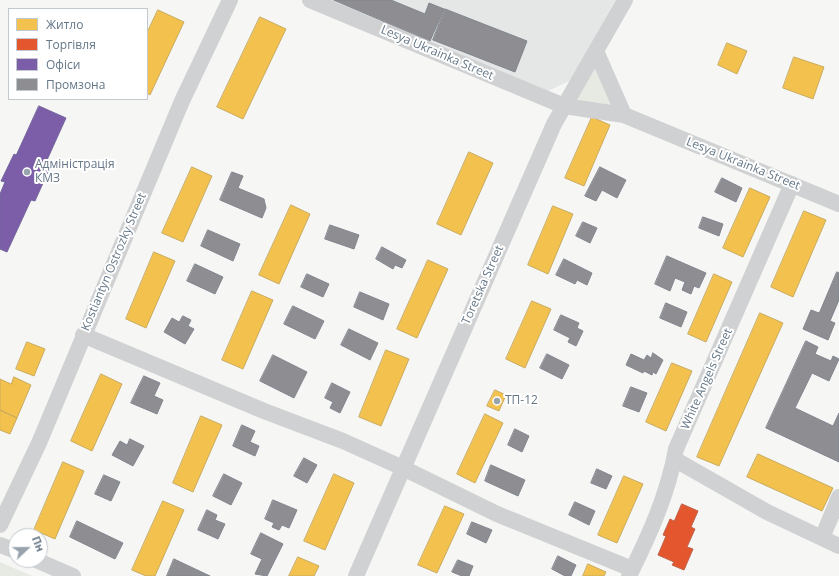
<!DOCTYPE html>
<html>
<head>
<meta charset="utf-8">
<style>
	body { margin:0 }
	#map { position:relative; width:839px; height:576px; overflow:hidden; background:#f6f6f5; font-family:"Open Sans",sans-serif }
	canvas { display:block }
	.legend { position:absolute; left:8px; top:8px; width:140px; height:92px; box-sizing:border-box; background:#fff; border:1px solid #c1c9cf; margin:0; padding:5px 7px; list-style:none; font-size:12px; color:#657787 }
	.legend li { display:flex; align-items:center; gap:8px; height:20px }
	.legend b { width:20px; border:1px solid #c1c9cf }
	.north { position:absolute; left:8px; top:528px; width:40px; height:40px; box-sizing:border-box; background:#fff; border:1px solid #c1c9cf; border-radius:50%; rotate:68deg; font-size:11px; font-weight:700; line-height:16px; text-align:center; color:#657787 }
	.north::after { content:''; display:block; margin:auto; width:14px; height:18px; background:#98a3ae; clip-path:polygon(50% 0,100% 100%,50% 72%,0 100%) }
</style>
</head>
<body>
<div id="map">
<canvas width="839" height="576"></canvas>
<ul class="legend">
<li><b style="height:11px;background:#f2c14e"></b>Житло</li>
<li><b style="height:11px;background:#e4572e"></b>Торгівля</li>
<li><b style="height:11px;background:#7b5ea7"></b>Офіси</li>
<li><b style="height:11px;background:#8d8d92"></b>Промзона</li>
</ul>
<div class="north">Пн</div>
</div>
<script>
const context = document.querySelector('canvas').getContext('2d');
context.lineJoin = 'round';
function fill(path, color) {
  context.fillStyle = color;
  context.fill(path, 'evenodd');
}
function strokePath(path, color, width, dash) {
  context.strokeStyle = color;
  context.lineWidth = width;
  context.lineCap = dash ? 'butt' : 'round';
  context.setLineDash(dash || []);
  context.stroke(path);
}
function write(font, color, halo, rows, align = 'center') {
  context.font = font + ' "Open Sans",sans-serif';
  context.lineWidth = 4;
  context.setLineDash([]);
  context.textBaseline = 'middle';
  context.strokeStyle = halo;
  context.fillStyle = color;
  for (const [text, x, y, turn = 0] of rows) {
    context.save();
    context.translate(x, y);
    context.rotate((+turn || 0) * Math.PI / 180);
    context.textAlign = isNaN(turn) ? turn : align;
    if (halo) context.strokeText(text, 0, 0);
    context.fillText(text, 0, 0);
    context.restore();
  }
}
fill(new Path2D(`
	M330,0H615L571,80L548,91Z`), '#e5e6e6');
fill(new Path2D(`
	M596,67L614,107L574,103Z
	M0,562L32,576H0Z`), '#e6eae3');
const homes = new Path2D(`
	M158,10L184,22L150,95L147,93V33Z
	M260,17L286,29L243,119L217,107Z
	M727,43L747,51L737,74L718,65Z
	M794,57L824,67L813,99L783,88Z
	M592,117L610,125L584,186L565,178Z
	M469,152L493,163L461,235L437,224Z
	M192,167L212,176L183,242L162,233Z
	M750,188L770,197L743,257L723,248Z
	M291,205L310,214L279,284L259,275Z
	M553,206L573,214L548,274L528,265Z
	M804,211L826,220L793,297L771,287Z
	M154,252L175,261L146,328L126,319Z
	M428,260L448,269L417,338L397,329Z
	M714,274L732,282L706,342L688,334Z
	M252,291L273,300L243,369L222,360Z
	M532,301L551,309L525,368L506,359Z
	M760,313L783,323L719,466L697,457Z
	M27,342L45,349L34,376L16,369Z
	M386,350L409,359L381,426L359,417Z
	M672,363L692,371L666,431L646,422Z
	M101,374L122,384L92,451L71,441Z
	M14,377L31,385L17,418L0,410V379L11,384Z
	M495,390L506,395L499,411L487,406Z
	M0,410L17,418L10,434L0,430Z
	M485,414L503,423L475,483L457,474Z
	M201,416L222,425L193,492L173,483Z
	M758,454L833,488L822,511L747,477Z
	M63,462L84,471L55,539L34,530Z
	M334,474L354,483L325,550L304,541Z
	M624,476L643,484L617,543L598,535Z
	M163,501L184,510L155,576H146L132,570Z
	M445,506L464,514L437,573L418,565Z
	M298,557L319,566L314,576H289Z
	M588,564L606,572L604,576H583Z`);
fill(homes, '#f2c14e');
strokePath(homes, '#c8ab5f', 1);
const shops = new Path2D(`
	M682,504L698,511L691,527L695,529L687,547L693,549L684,570L672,565L674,562L658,555L666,536L663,535L670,519L674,521Z`);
fill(shops, '#e4572e');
strokePath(shops, '#be6149', 1);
const offices = new Path2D(`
	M39,106L66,118L47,160L52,163L35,201L31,200L7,252L0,249V194L5,182L1,181L14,154L16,155Z`);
fill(offices, '#7b5ea7');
strokePath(offices, '#74669d', 1);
const industry = new Path2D(`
	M334,0H391L425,14L429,3L444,9L430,41Z
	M445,9L527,41L515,72L433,40Z
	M600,167L626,180L617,198L602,190L596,201L585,196Z
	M232,172L243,176L238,188L264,199L266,208L262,218L220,200Z
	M722,178L742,188L736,202L715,192Z
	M703,217L723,224L719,236L699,228Z
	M583,222L597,228L590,243L576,236Z
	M330,225L359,235L354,249L325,239Z
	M208,230L240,244L233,261L201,246Z
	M382,247L406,260L402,268L395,265L393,269L376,259Z
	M667,256L706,273L699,288L694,286L691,294L682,290L685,282L675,278L670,291L655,284Z
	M564,259L592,273L587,285L577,280L575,284L556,275Z
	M195,264L223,277L215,294L187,281Z
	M837,272L839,273V300L830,321L835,323L828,340L803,329L811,310L819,313Z
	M307,274L329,284L323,297L301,287Z
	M360,292L389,304L383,320L354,307Z
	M666,303L687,312L681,327L660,318Z
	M293,306L324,321L315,339L284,324Z
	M561,315L579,323L577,328L583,331L576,346L568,342L570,338L554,330Z
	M183,316L191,320L188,326L194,329L185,344L164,332L172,318L179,322Z
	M349,329L378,343L370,360L341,345Z
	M806,341L818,347L815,354L831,361L833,356L839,359L829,381L812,373L795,408L833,426L839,413V462L766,428Z
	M653,353L663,360L656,374L653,372L652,375L644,371L643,373L626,365L631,354L644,360L647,355L651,358Z
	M547,354L569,365L562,379L540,368Z
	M273,355L307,372L294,398L260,381Z
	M144,376L160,383L154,396L163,400L157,414L131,403Z
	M332,383L350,392L340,413L330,408L333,402L325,398Z
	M631,387L647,393L639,412L623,406Z
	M242,425L255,431L250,442L259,446L255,456L233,446Z
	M515,429L529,436L522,452L508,445Z
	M130,439L144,446L133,466L112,455L120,441L127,445Z
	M304,458L317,465L307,483L294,476Z
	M491,465L525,480L518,496L485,481Z
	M597,469L612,476L606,489L591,483Z
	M224,474L242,483L231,505L213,496Z
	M104,475L120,482L111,501L95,494Z
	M273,500L297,510L289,528L282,525L279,530L272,527L274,523L265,519Z
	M575,502L595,511L589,525L569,515Z
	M207,510L217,515L215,520L225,524L218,539L198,530Z
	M77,521L123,543L115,559L70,537Z
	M472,522L492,530L486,543L467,534Z
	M261,533L283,544L267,576L255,574L262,559L251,554Z
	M558,556L576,565L571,576H565L552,569Z
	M174,559L210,576H167Z
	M458,560L473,566L469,576H462L452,572Z`);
fill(industry, '#8d8d92');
strokePath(industry, '#81868f', 1);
strokePath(new Path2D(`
	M310,0L564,106L624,115L839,204
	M596,51L624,115
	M83,335L264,411L343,441L403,468L497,514L632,569
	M674,459L767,512L839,546
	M0,525L39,443L182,101L230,0
	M822,538L839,497
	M0,545L16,551
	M36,560L73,576
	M356,576L554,124L625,0
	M629,576C649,536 668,494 676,449L792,184`), '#d0d1d2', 16);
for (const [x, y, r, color] of [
	[27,172,4,"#98a3ae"],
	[497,401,4,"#98a3ae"]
]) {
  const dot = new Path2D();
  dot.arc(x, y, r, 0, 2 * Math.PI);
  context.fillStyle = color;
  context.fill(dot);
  strokePath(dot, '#fff', 1.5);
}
write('12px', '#657787', '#fff', [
	["Lesya Ukrainka Street",437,53,23],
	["Lesya Ukrainka Street",743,164,22],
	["Kostiantyn Ostrozky Street",114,262,-67],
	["Toretska Street",483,285,-66],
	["White Angels Street",707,379,-66]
]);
write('12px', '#657787', '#fff', [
	["Адміністрація",35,165],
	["КМЗ",35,179],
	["ТП-12",505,401]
], 'left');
</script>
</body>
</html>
